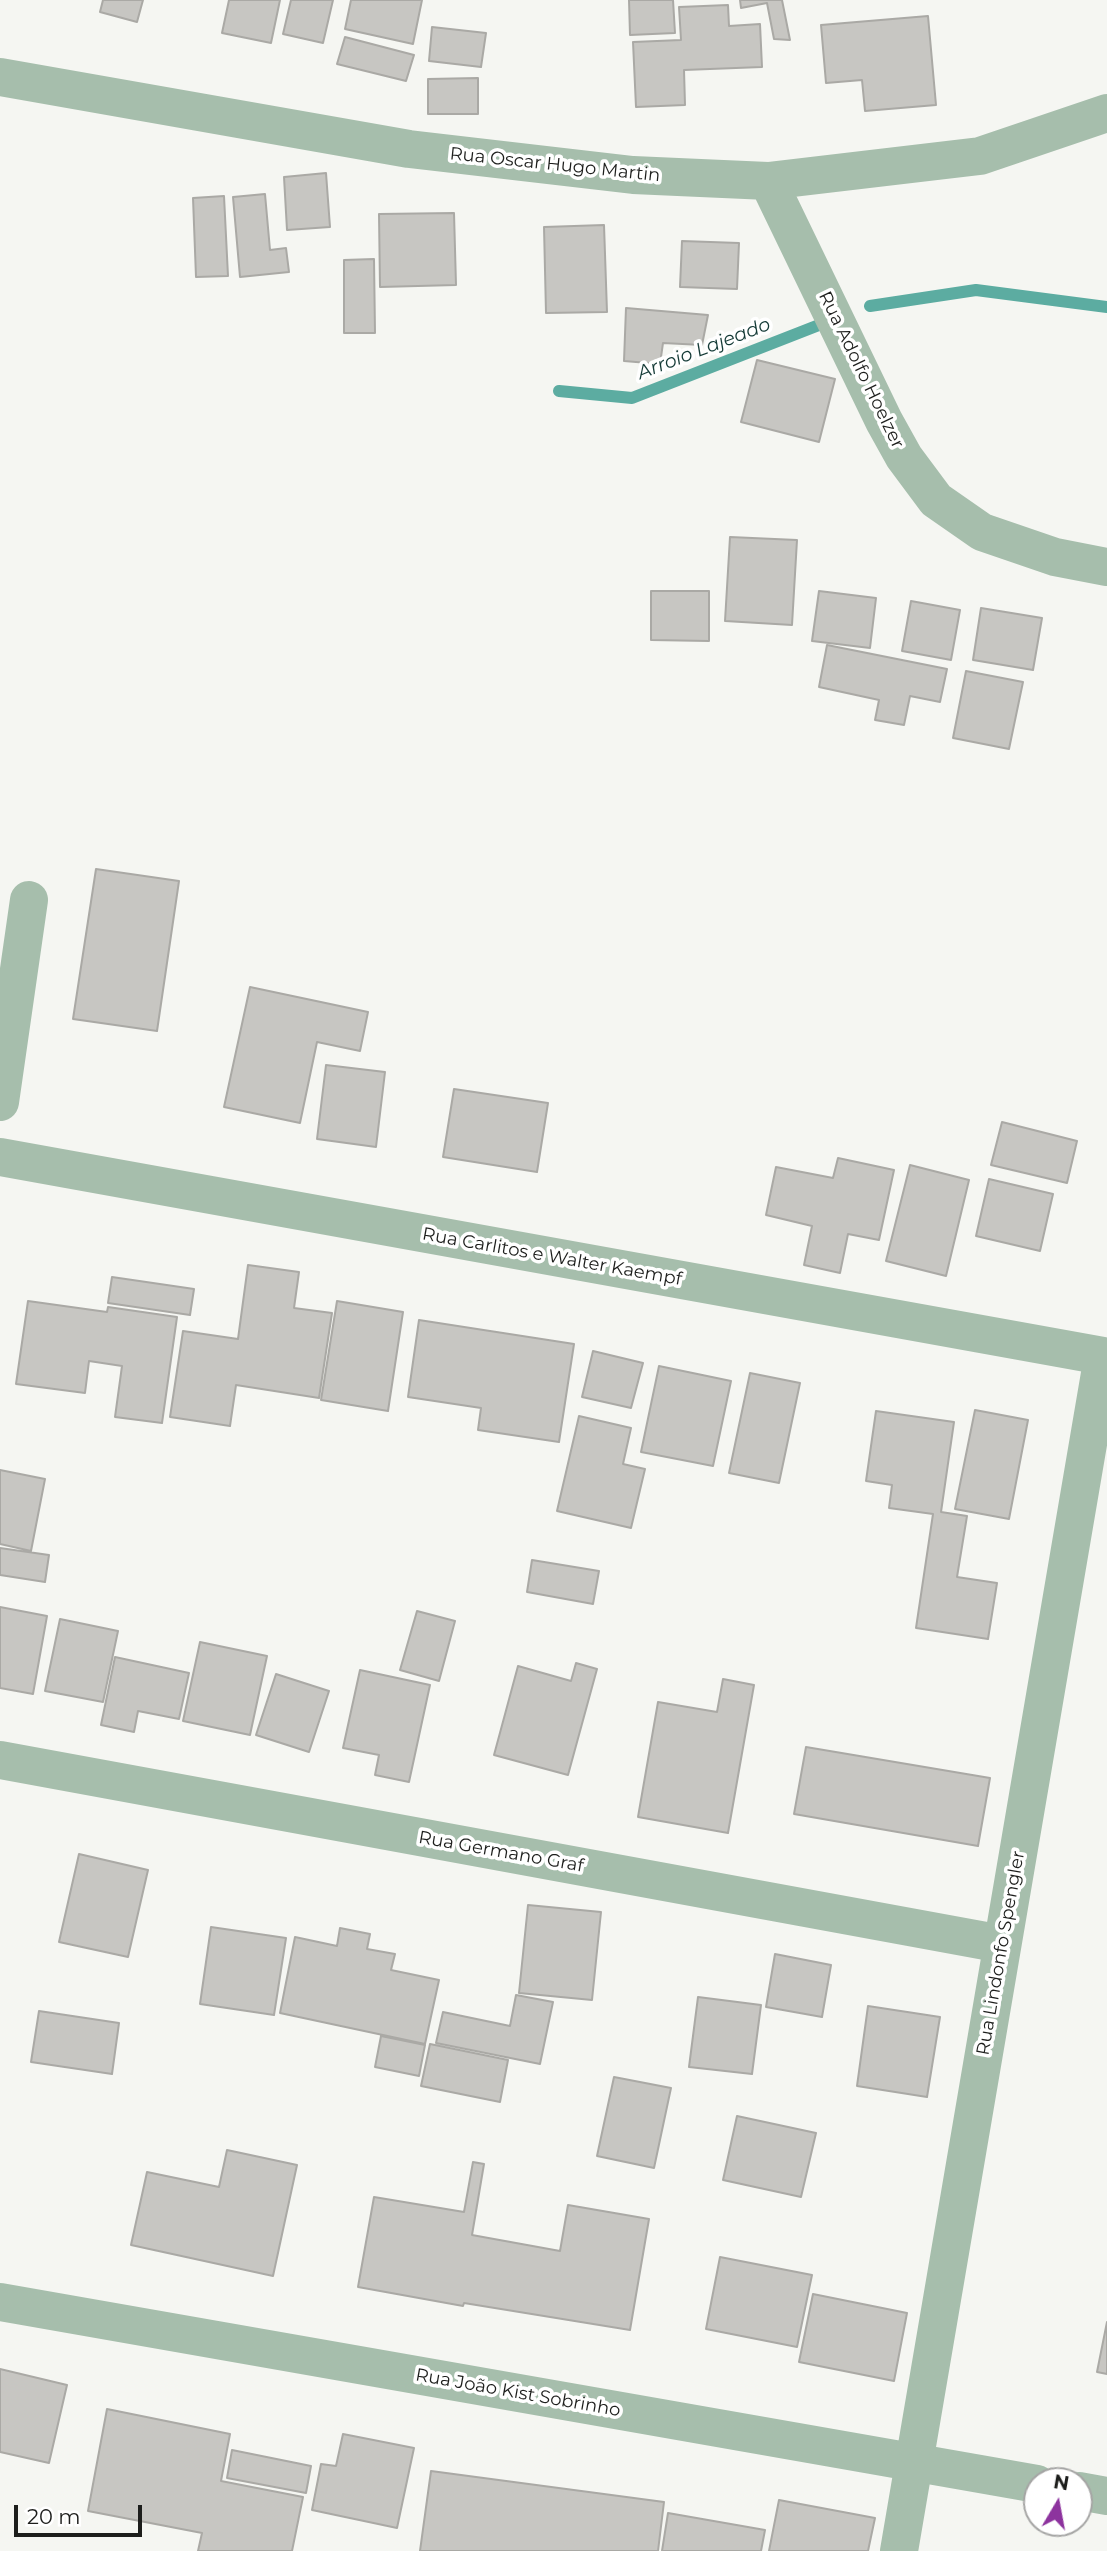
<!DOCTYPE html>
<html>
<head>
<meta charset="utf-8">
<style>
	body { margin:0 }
	#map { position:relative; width:1107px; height:2551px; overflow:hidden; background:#f5f6f2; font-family:Montserrat,sans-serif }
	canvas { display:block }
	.north { position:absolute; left:1023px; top:2467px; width:70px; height:70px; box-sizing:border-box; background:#fff; border:2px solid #a5a5a4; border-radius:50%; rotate:10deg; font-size:19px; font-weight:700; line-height:28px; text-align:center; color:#1d1e1c }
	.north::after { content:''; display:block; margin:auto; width:24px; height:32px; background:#8d339e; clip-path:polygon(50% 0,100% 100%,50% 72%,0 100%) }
	.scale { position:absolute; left:14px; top:2505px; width:128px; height:32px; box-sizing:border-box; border:4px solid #1d1e1c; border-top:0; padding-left:9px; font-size:21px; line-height:24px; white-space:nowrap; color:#1d1e1c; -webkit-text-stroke:5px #fff; paint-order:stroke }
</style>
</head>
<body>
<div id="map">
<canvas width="1107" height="2551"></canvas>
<div class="north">N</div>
<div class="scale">20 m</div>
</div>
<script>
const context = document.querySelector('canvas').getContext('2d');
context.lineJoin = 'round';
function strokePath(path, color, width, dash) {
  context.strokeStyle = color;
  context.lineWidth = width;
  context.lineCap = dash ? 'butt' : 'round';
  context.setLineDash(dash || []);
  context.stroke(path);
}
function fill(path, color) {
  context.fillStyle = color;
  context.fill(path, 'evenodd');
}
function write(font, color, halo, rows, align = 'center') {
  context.font = font + ' Montserrat,sans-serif';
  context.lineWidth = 7;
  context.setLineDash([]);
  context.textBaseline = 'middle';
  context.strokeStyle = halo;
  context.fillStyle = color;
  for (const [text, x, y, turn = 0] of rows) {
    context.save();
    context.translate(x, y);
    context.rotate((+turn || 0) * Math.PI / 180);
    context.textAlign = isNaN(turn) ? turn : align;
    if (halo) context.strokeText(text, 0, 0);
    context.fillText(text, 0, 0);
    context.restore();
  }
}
strokePath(new Path2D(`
	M870,306L976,290L1107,307
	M559,391L632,398L819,325`), '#5caca1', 12);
const building = new Path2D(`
	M103,0H143L137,22L100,12Z
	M229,0H280L271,43L222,33Z
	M291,0H333L323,43L283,34Z
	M351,0H422L413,44L345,29Z
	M629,0H673L675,33L630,35Z
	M740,0H782L790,40L774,39L767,3L741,8Z
	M728,5L729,26L760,24L762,67L684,70L685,105L636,107L633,42L681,40L679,7Z
	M928,16L936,105L865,111L862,80L826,83L821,25Z
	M432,27L486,33L481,67L429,61Z
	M345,37L414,55L406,81L337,64Z
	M478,78V114H428V79Z
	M326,173L330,227L287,230L284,177Z
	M265,194L270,250L286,248L289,272L240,277L233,197Z
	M224,196L228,276L196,277L193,198Z
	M454,213L456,285L380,287L379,214Z
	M604,225L607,312L546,313L544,227Z
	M682,241L739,243L737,289L680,287Z
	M374,259L375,333H344V260Z
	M626,308L708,315L702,345L663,343L660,364L624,361Z
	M757,360L835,379L819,442L741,422Z
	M730,537L797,540L792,625L725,621Z
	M651,591H709V641L651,640Z
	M819,591L876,598L870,648L812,641Z
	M911,601L960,610L951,660L902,651Z
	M981,608L1042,618L1033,670L973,660Z
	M827,645L947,669L940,702L910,696L904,725L875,720L879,700L819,687Z
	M966,671L1023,682L1009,749L953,738Z
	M96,869L179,881L157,1031L73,1019Z
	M250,987L368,1012L360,1051L317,1042L300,1123L224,1107Z
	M326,1065L385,1072L376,1147L317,1139Z
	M454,1089L548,1103L537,1172L443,1157Z
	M1002,1122L1077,1141L1067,1183L991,1165Z
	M838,1158L894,1170L879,1240L848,1234L840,1273L804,1265L812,1226L766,1215L776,1167L833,1178Z
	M910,1165L969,1180L946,1276L886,1261Z
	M989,1179L1053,1194L1040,1251L976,1236Z
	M248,1265L299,1272L294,1308L332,1313L319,1398L236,1385L230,1426L170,1417L183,1331L238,1339Z
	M112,1277L194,1289L190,1315L108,1303Z
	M28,1301L107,1312L108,1307L177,1317L162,1423L115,1417L122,1366L89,1361L85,1393L16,1384Z
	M337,1301L403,1312L388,1411L321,1400Z
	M419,1320L574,1344L559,1442L478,1430L481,1408L408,1397Z
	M593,1351L643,1363L631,1408L582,1397Z
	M659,1366L731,1381L713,1466L641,1452Z
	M750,1373L800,1383L779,1483L729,1473Z
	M975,1410L1028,1420L1009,1519L955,1509Z
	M876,1411L954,1422L941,1512L967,1516L957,1577L997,1583L988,1639L916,1628L933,1514L889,1508L892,1485L866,1481Z
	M579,1416L631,1428L623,1464L645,1469L631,1528L557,1511Z
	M0,1470L45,1479L31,1551L0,1544Z
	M0,1548L49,1555L45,1582L0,1575Z
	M532,1560L599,1571L593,1604L527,1592Z
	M0,1607L47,1616L33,1694L0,1688Z
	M417,1611L455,1621L439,1681L400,1670Z
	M60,1619L118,1631L103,1702L45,1691Z
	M200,1642L267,1656L250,1735L183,1721Z
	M115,1657L189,1673L179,1719L138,1711L134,1732L101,1725Z
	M576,1663L597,1669L568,1775L494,1755L518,1666L571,1681Z
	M360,1670L430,1685L409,1782L375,1775L379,1755L343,1748Z
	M276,1674L329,1691L309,1752L256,1735Z
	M723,1679L754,1685L728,1833L638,1817L658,1702L717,1712Z
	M806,1747L990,1778L978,1846L794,1814Z
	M79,1854L148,1870L128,1957L59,1942Z
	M528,1905L601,1912L592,2000L519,1993Z
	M211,1927L286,1938L274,2015L200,2004Z
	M340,1928L370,1934L367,1949L395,1954L391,1970L439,1980L425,2044L280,2013L295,1937L337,1946Z
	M775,1954L831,1965L822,2017L766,2007Z
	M516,1995L553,2002L540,2064L436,2043L443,2012L510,2026Z
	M698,1997L761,2005L752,2074L689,2067Z
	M868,2006L940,2017L927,2097L857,2086Z
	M39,2011L119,2023L112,2074L31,2062Z
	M381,2036L425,2045L419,2076L375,2067Z
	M430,2044L508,2060L500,2102L421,2086Z
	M614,2077L671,2088L654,2168L597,2156Z
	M737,2116L816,2133L801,2197L723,2180Z
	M227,2150L297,2165L273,2276L131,2245L147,2172L219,2187Z
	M473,2162L484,2164L472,2235L560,2251L568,2205L649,2219L630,2330L464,2303L463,2306L358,2287L374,2197L464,2212Z
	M720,2257L812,2275L797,2347L706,2329Z
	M813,2294L907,2313L894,2381L799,2362Z
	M1107,2322V2374L1097,2372Z
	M0,2369L67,2385L49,2463L0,2452Z
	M107,2409L230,2434L221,2481L303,2497L292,2551H198L202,2533L88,2511Z
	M343,2434L414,2448L397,2528L312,2510L321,2464L336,2466Z
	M232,2450L311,2466L306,2493L227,2478Z
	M431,2471L664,2502L658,2551H420Z
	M779,2500L875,2518L868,2551H769Z
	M668,2513L765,2530L761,2551H662Z`);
fill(building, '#c7c6c2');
strokePath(building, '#aaa9a5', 2);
strokePath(new Path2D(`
	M0,77L409,149L633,175L768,181L980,156L1107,113
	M768,181L884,421L904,457L936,500L982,532L1055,557L1107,567
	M0,1102L29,900
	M0,1157L1103,1356L899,2551
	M0,1760L1002,1944
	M0,2302L1037,2484
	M1079,2491L1107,2496`), '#a6beac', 38);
write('18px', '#1d1e1c', '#fff', [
	["Rua Oscar Hugo Martin",555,165,6],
	["Rua Adolfo Hoelzer",861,370,64],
	["Rua Carlitos e Walter Kaempf",552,1257,10],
	["Rua Germano Graf",501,1852,10],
	["Rua Lindonfo Spengler",1001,1953,-80],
	["Rua João Kist Sobrinho",518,2393,10]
]);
write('italic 19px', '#143a36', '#fff', [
	["Arroio Lajeado",704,349,-21]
]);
</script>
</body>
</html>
